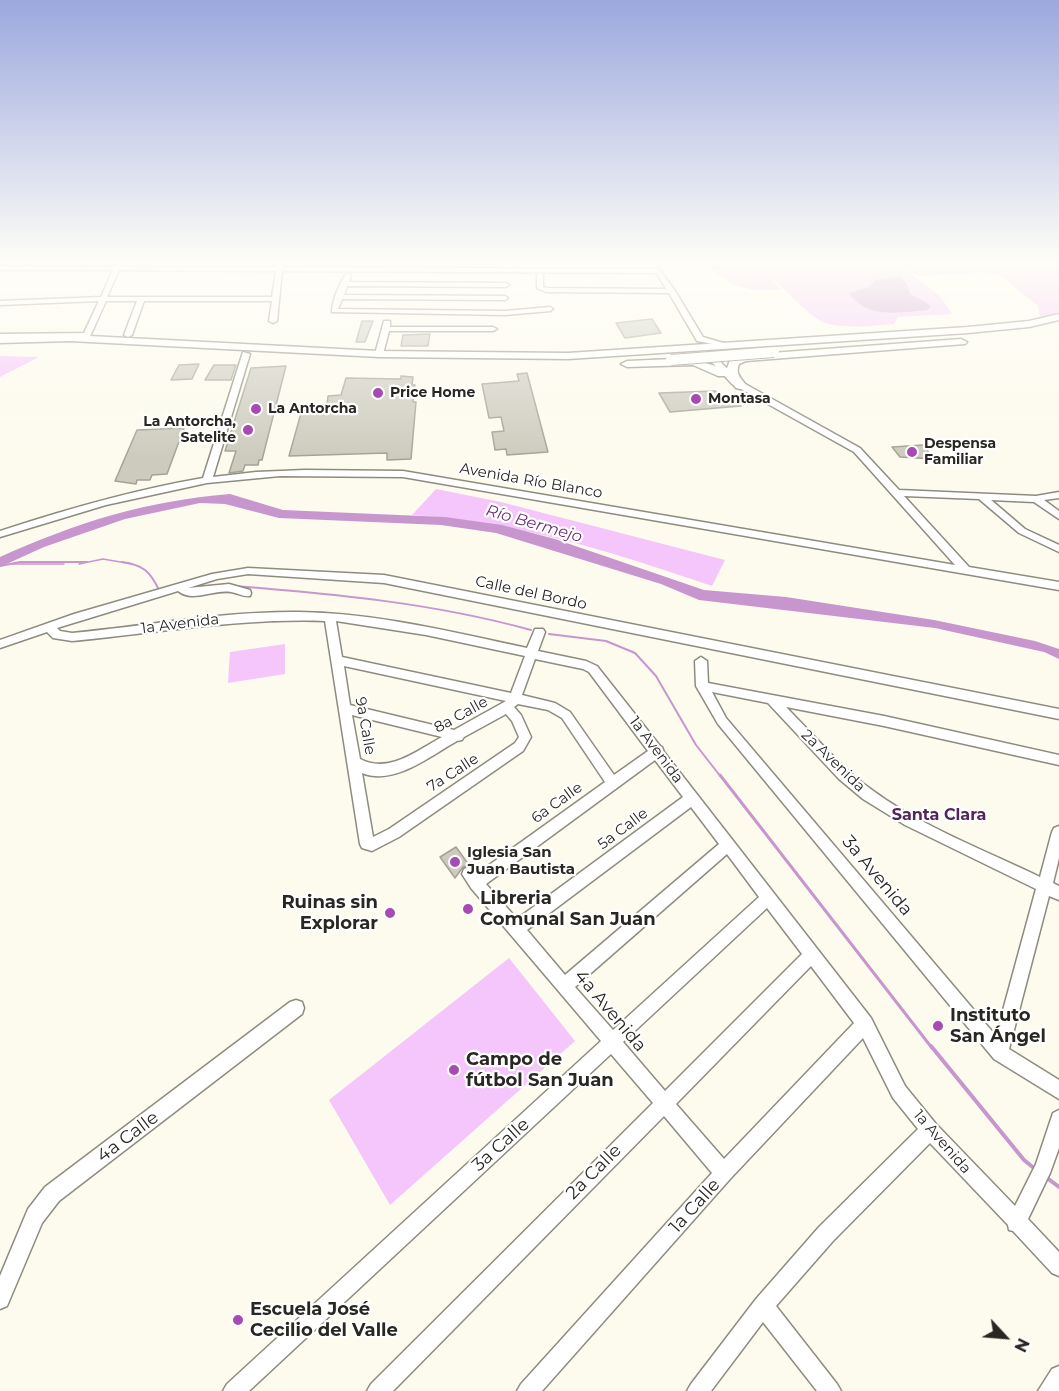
<!DOCTYPE html>
<html>
<head>
<meta charset="utf-8">
<style>
	body { margin:0 }
	#map { position:relative; width:1059px; height:1391px; overflow:hidden; background:#fdfbee; font-family:Montserrat,sans-serif }
	canvas { display:block }
	.north { position:absolute; left:975px; top:1307px; width:60px; height:60px; -webkit-text-stroke:4px #fff; paint-order:stroke; rotate:116deg; font-size:16px; font-weight:700; line-height:24px; text-align:center; color:#282722 }
	.north::after { content:''; display:block; margin:auto; width:21px; height:27px; background:#282722; clip-path:polygon(50% 0,100% 100%,50% 72%,0 100%) }
</style>
</head>
<body>
<div id="map">
<canvas width="1059" height="1391"></canvas>
<div class="north">N</div>
</div>
<script>
const context = document.querySelector('canvas').getContext('2d');
context.lineJoin = 'round';
function fill(path, color) {
  context.fillStyle = color;
  context.fill(path, 'evenodd');
}
function strokePath(path, color, width, dash) {
  context.strokeStyle = color;
  context.lineWidth = width;
  context.lineCap = dash ? 'butt' : 'round';
  context.setLineDash(dash || []);
  context.stroke(path);
}
function write(font, color, halo, rows, align = 'center') {
  context.font = font + ' Montserrat,sans-serif';
  context.lineWidth = 4.5;
  context.setLineDash([]);
  context.textBaseline = 'middle';
  context.strokeStyle = halo;
  context.fillStyle = color;
  for (const [text, x, y, turn = 0] of rows) {
    context.save();
    context.translate(x, y);
    context.rotate((+turn || 0) * Math.PI / 180);
    context.textAlign = isNaN(turn) ? turn : align;
    if (halo) context.strokeText(text, 0, 0);
    context.fillText(text, 0, 0);
    context.restore();
  }
}
fill(new Path2D(`
	M707,263H1059V312L1040,317L1038,306L998,274L981,272L917,276L901,266L940,296L952,314L898,317L894,324C878,326 837,329 823,322C809,316 781,286 769,275L780,289C747,292 729,287 707,263Z
	M0,356L39,357L0,377Z
	M436,489L501,502L725,560L712,586C615,553 515,521 412,515Z
	M285,644V674L228,683L230,652Z
	M509,958L575,1041L390,1205L329,1100Z`), '#f5c6fb');
fill(new Path2D(`
	M900,277L907,284L910,294L926,302L931,307L927,310C900,312 867,320 849,293L869,287L875,280Z
	M230,494L283,510L445,517L502,525L555,539L704,590L786,597L934,620L1035,641L1059,649V659L1044,652L935,628L699,600L661,584L496,533L441,525L279,518L225,504L200,503L125,519L44,547L0,567V557C78,522 145,501 230,494Z`), '#c896cf');
strokePath(new Path2D(`
	M12,564H64
	M79,564L103,559L132,564`), '#c896cf', 1.5);
strokePath(new Path2D(`
	M21,562H87
	M122,562C143,565 150,571 159,590
	M0,566L20,562
	M193,586H210
	M234,586C335,594 433,603 531,630
	M549,634L606,641L635,653L656,676L696,745L721,777`), '#c896cf', 2);
strokePath(new Path2D(`
	M720,775L932,1048`), '#c896cf', 3);
strokePath(new Path2D(`
	M931,1046L1024,1160L1035,1169
	M1047,1178L1059,1187`), '#c896cf', 4);
const building = new Path2D(`
	M652,319L661,333L625,338L616,323Z
	M362,321H373L365,342H356Z
	M430,334L428,346H401L403,335Z
	M199,364L192,379L171,380L179,365Z
	M214,365H236L231,380H205Z
	M286,366L262,460H259L258,465H245L243,471L229,473L236,451H225L251,368Z
	M527,373L548,452L507,455L506,449L495,450L492,432L504,431L501,417L489,418L482,384L519,381L517,374Z
	M401,376L413,377L412,385H415L413,402H416L411,459L387,460V453L289,456L303,406L327,405L328,396L341,395L346,378L401,379Z
	M715,391L741,406L670,412L659,393Z
	M184,428L167,474L152,475L150,480H137L136,484L115,481L137,430Z
	M923,445L934,459L900,457L892,447Z
	M456,847L469,865L463,867L455,878L440,857Z`);
fill(building, '#cdcbbe');
strokePath(building, '#a4a296', 1.5);
const minor = new Path2D(`
	M117,263H121V267H276L277,263H283V267L659,269L675,291L703,337L727,344L723,346L697,341L669,293L546,292L537,288V275L540,273L543,275V287L547,288L666,289L657,273L282,271L277,321L273,323L269,321L272,301H144L132,335L128,337L124,335L137,301H106L88,341H82V337L0,338V334L84,333L99,301L0,305V301L101,297L113,270H0V266L115,267ZM119,270L276,271L272,297H107Z
	M348,273L351,275L349,282L506,283L509,285L506,287L347,286L344,295L505,296L508,298L505,300L342,299L338,309L505,311L550,307L553,309L550,311L505,315L332,312C332,302 340,280 348,273Z
	M384,321H390V327H493L497,329L493,331H389L383,354L379,356L375,354Z
	M243,352L250,354L213,477L256,472L305,470L403,471L955,565L854,452L732,384L707,357L714,355L738,380L860,448L899,490L1036,496L1059,492V498L1044,500L1059,511V519L1034,502L991,500L1025,529L1059,545V552L1019,533L979,499L904,496L969,567L1059,582V590L403,477L280,476L207,483L106,505L0,537V531C67,509 134,490 203,478Z
	M248,568L384,575L1059,709V719L384,583L248,574L217,579L188,588L229,584L250,590L251,593L250,596C243,597 238,593 231,592C213,589 193,603 178,591L57,628L60,631L72,633C147,626 223,611 299,612C376,613 452,632 527,648L535,629H543L545,632L538,651L586,661L597,666L660,746L662,747L664,752L871,1018L905,1086L936,1124L1015,1206L1036,1164L1053,1113L1059,1110V1148L1050,1173L1028,1219L1059,1252V1276L1052,1273L1013,1231L1009,1230L1008,1225L930,1143L833,1241L776,1306L837,1384L841,1391H817L763,1322L711,1391H687L691,1384L756,1299L819,1227L918,1129L893,1098L863,1038L730,1179L542,1391H517L521,1384L712,1173L664,1116L393,1391H367L371,1384L653,1103L611,1054L249,1391H223L227,1384L601,1041L471,888L462,874L464,869L469,867L478,873L605,782L562,718L548,710L518,704L514,707L521,715L531,737L523,751L399,837L372,851L362,848L360,844L325,621C240,618 156,633 72,641L53,638L47,632L0,648V640L74,614L212,574ZM336,621L426,635L525,656L511,693L342,657ZM535,659L583,669L589,672L648,751L614,775L570,712L555,703L522,695ZM344,666L506,701L454,730L350,705ZM506,714L512,721L519,737L515,743L389,829L373,837L362,773C394,786 430,756 457,741L462,740L464,737ZM352,715L442,737C416,751 389,774 360,759ZM655,760L683,797L517,919L486,884ZM691,807L719,844L565,975L527,930ZM727,854L759,897L613,1030L575,987ZM767,908L802,954L665,1091L623,1042ZM811,966L854,1023L724,1159L676,1104Z
	M701,657L707,661L708,683L884,716L1059,755V765L884,726L786,707C814,735 840,767 872,790C919,825 986,851 1040,877L1052,832L1054,828L1059,826V858L1053,883L1059,886V900L1049,896L1009,1049L1059,1080V1099L994,1059L718,724L696,686L695,661ZM712,692L768,703L839,779L863,799L905,825L1036,889L996,1036L726,718Z
	M296,1000L302,1002L304,1008L302,1014L59,1201L42,1223L7,1306L0,1309V1276L28,1209L45,1187L290,1002Z
	M1059,1366V1391H1038L1052,1369Z`);
const highway = new Path2D(`
	M1059,314V320L1029,327L968,333L568,359L379,357L70,341L0,343V337L70,335L379,351L568,353L968,327L1029,321Z
	M961,339L967,342L965,344L746,361L739,364C735,374 741,378 746,385L740,389L736,388L727,376H718L693,365L627,367L621,364L627,361C662,360 695,354 726,371L730,360L744,355Z`);
strokePath(minor, '#8e8c80', 3);
strokePath(highway, '#8e8c80', 3);
fill(minor, '#fff');
fill(highway, '#fff');
const highwayBridge = new Path2D(`
	M671,360L774,352`);
strokePath(highwayBridge, '#8e8c80', 12, []);
strokePath(highwayBridge, '#fff', 10);
const sky = context.createLinearGradient(0, 0, 0, 458);
sky.addColorStop(0, '#9ba8de');
sky.addColorStop(0.57, '#fefdf7');
sky.addColorStop(1, '#fefdf700');
context.fillStyle = sky;
context.fillRect(0, 0, 1059, 458);
for (const [x, y, r, color] of [
	[378,393,6,"#a74ab4"],
	[696,399,6,"#a74ab4"],
	[256,409,6,"#a74ab4"],
	[248,430,6,"#a74ab4"],
	[912,452,6,"#a74ab4"],
	[455,862,6,"#a74ab4"],
	[468,909,6,"#a74ab4"],
	[390,913,6,"#a74ab4"],
	[938,1026,6,"#a74ab4"],
	[454,1070,6,"#a74ab4"],
	[238,1320,6,"#a74ab4"]
]) {
  const dot = new Path2D();
  dot.arc(x, y, r, 0, 2 * Math.PI);
  context.fillStyle = color;
  context.fill(dot);
  strokePath(dot, '#fff', 2);
}
write('bold 14px', '#282722', '#fff', [
	["Price Home",390,393],
	["Montasa",708,399],
	["La Antorcha",268,409],
	["La Antorcha,",236,422,"right"],
	["Satelite",236,438,"right"],
	["Despensa",924,444],
	["Familiar",924,460]
], 'left');
write('15px', '#282722', '#fff', [
	["Avenida Río Blanco",531,481,10],
	["Calle del Bordo",531,593,12],
	["1a Avenida",180,624,-7],
	["8a Calle",461,715,-29],
	["9a Calle",365,726,80],
	["1a Avenida",656,750,53],
	["2a Avenida",833,761,44],
	["7a Calle",453,773,-33],
	["6a Calle",557,803,-36],
	["5a Calle",623,829,-37],
	["1a Avenida",942,1142,49]
]);
write('bold 15px', '#282722', '#fff', [
	["Iglesia San",467,853],
	["Juan Bautista",467,870]
], 'left');
write('italic 16px', '#692c71', '#fff', [
	["Río Bermejo",534,524,16]
]);
write('bold 16px', '#522559', '#fff', [
	["Santa Clara",939,815]
]);
write('18px', '#282722', '#fff', [
	["3a Avenida",877,876,50],
	["4a Avenida",610,1011,50],
	["4a Calle",128,1137,-37],
	["3a Calle",501,1145,-42],
	["2a Calle",594,1172,-45],
	["1a Calle",695,1206,-48]
]);
write('bold 18px', '#282722', '#fff', [
	["Libreria",480,899],
	["Comunal San Juan",480,920],
	["Ruinas sin",378,903,"right"],
	["Explorar",378,924,"right"],
	["Instituto",950,1016],
	["San Ángel",950,1037],
	["Campo de",466,1060],
	["fútbol San Juan",466,1081],
	["Escuela José",250,1310],
	["Cecilio del Valle",250,1331]
], 'left');
</script>
</body>
</html>
